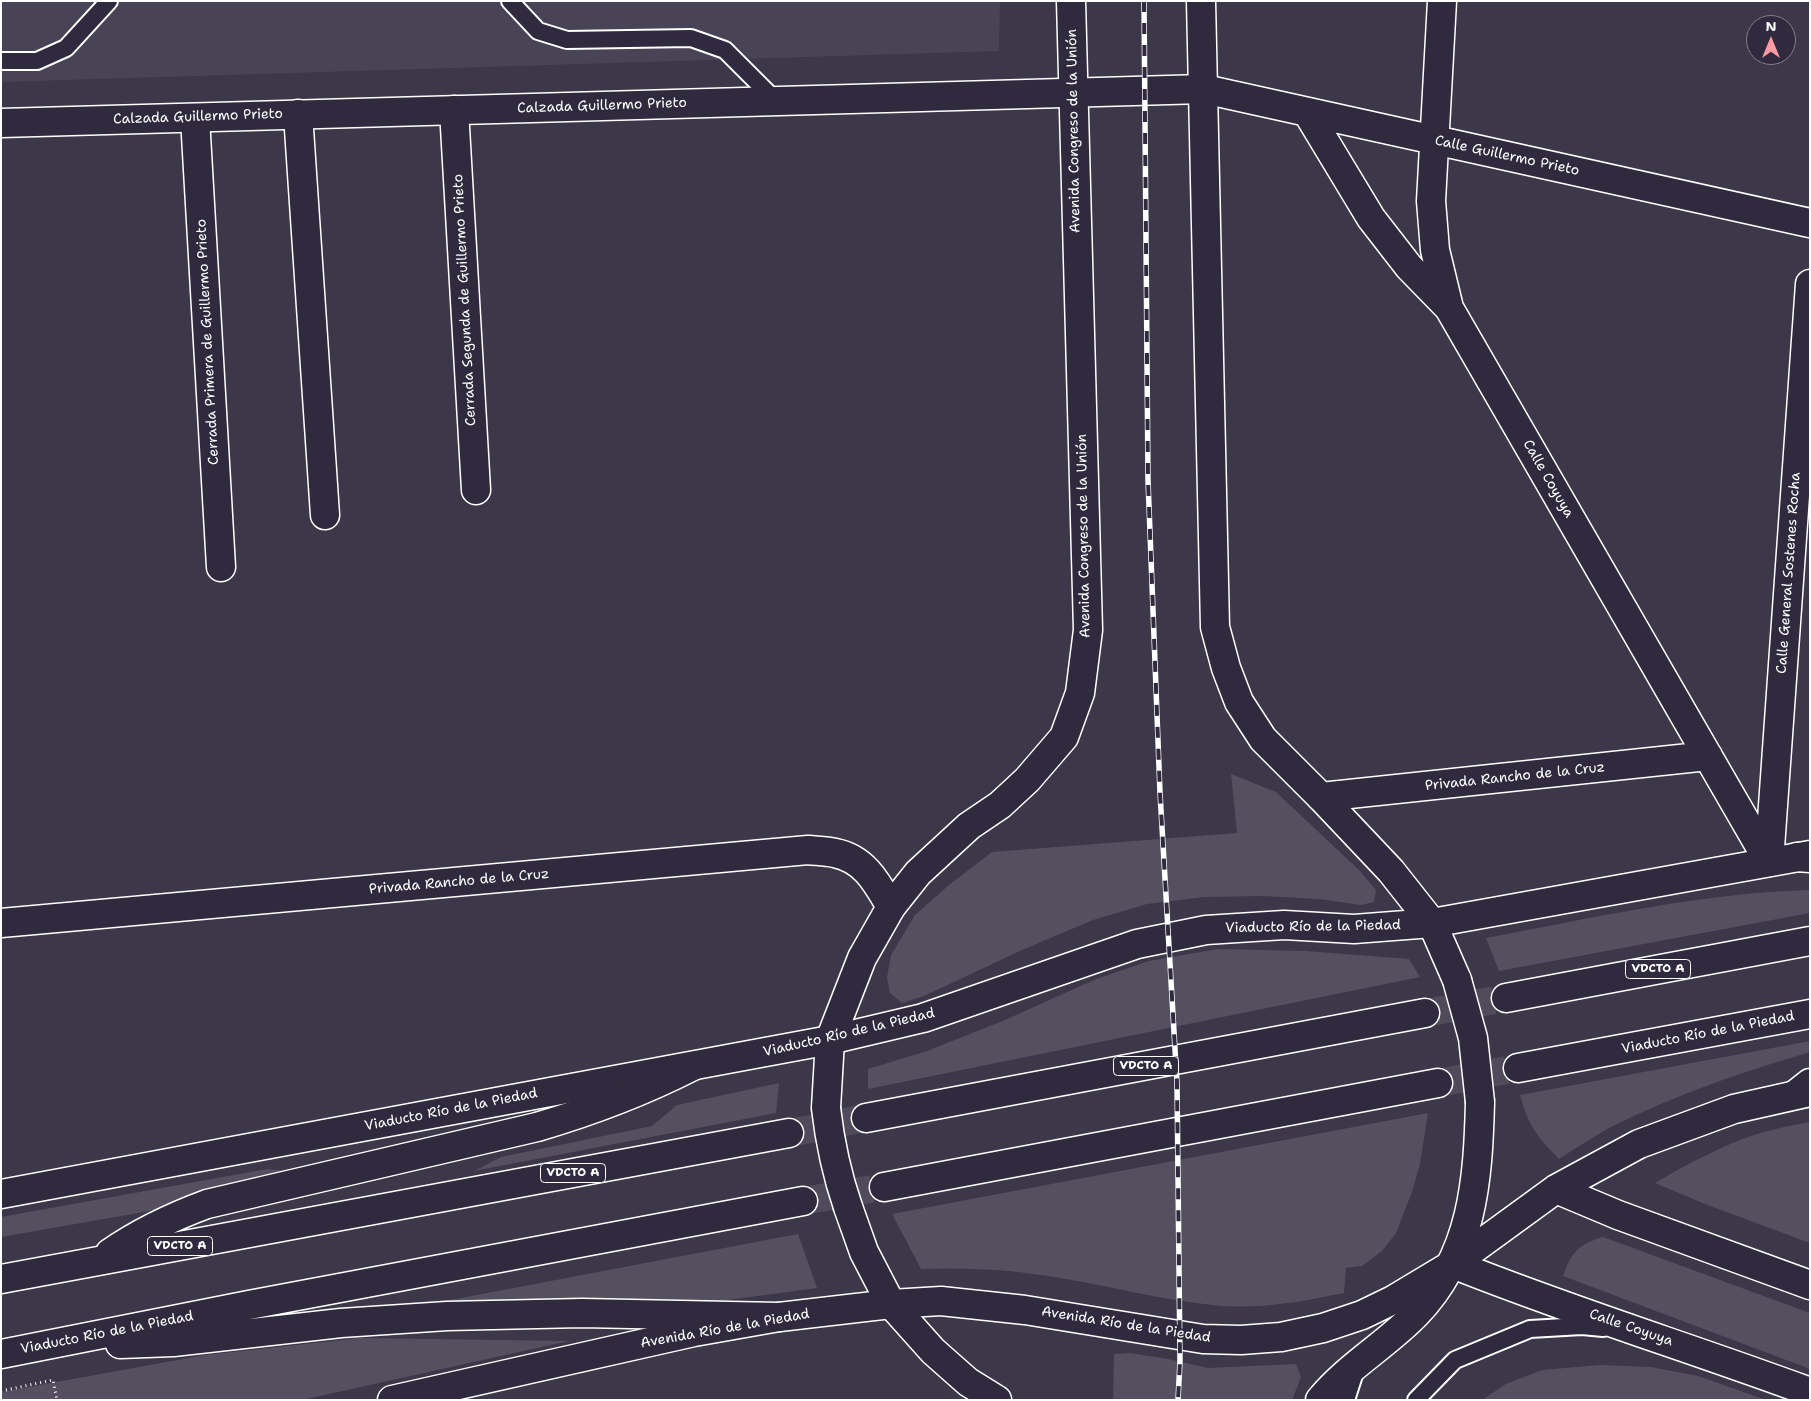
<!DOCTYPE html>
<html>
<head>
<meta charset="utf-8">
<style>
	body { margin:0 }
	#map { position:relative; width:1811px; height:1401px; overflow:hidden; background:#3c3749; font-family:"Shantell Sans",sans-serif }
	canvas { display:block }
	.frame { position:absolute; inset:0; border:2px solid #fff; pointer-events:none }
	.north { position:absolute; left:1746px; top:15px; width:50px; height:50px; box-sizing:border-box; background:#2f2a3d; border:1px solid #827f8b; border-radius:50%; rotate:0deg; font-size:14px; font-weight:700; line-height:20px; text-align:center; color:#fff }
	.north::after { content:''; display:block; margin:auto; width:18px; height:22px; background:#ff9aa2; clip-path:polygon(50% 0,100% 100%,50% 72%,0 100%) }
</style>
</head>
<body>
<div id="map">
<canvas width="1811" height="1401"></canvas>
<div class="frame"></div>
<div class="north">N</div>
</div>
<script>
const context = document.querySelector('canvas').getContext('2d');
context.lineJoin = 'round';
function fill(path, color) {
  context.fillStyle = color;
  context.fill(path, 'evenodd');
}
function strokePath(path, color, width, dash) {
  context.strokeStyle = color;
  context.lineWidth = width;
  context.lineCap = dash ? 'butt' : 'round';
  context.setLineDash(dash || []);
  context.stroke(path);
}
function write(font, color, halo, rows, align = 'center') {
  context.font = font + ' "Shantell Sans",sans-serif';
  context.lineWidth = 4;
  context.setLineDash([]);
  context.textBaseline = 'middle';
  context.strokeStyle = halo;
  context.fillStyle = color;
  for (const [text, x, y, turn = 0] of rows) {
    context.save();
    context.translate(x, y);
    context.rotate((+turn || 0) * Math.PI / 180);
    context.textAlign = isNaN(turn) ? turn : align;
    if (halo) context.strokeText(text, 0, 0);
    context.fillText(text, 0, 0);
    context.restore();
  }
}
fill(new Path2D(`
	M1,1H1000L999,51L1,82Z`), '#494455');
fill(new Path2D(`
	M1231,774L1276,792L1360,871L1376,890L1374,902L1361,905L1319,899L1263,896L1204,897L1147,904L1093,920L1022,950L924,996L902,1003L890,993L887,977L891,955L915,915L949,885L992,852L1237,833Z
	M1810,890V913L1499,971L1486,938C1593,918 1700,893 1810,890Z
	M1218,949L1306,951L1409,959L1420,977L868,1089V1069L927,1051L1005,1020L1096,979L1149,961Z
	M1810,1041V1052C1742,1072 1675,1095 1611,1127C1593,1137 1576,1148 1559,1159C1537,1136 1528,1126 1520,1095Z
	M779,1083L776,1113L474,1171L501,1157L652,1126L677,1105Z
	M1428,1113L1420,1164L1412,1192L1396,1233L1382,1251L1362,1266L1346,1268L1344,1293C1300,1302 1257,1310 1212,1305C1163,1300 1114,1287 1066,1279C1017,1270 971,1267 921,1269L892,1214Z
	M1810,1122V1243L1705,1204L1655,1183C1687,1164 1721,1146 1757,1134C1774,1129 1792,1125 1810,1122Z
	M267,1169L280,1170L274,1182L167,1208L1,1237V1217Z
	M798,1234L817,1288L691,1305L442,1311L440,1302Z
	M1603,1237L1810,1313V1369L1563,1276C1571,1252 1579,1244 1603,1237Z
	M360,1338L569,1341L302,1400H1V1392L205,1355Z
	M1129,1353L1163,1358L1208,1368L1296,1364L1301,1377L1292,1400H1113L1114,1354Z
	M1600,1365L1651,1367L1698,1376L1766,1400H1482L1506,1384L1542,1370Z`), '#555060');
strokePath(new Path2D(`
	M1425,1013L1506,998
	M1438,1083L1518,1068
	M789,1133L866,1118
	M803,1201L884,1187`), '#504b5b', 28, [28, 14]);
const service = new Path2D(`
	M510,1L538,31L567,40L691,38L725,50L776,101
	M1,61H37L66,48L109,1
	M1346,1400L1356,1369
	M1416,1400L1455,1360L1530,1329L1582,1326L1603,1328`);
const minor = new Path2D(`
	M1442,1L1431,201L1435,250L1449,308
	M1204,89L1810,223
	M454,110L476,490
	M1307,112L1371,218L1409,267L1449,308L1769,862
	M298,114L325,515
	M195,118L221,567
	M1321,797L1708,756
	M1769,862L1810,284
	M1,923L808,850C817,851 826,851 835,853C865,859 877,883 891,907`);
const tertiary = new Path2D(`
	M1,123L1204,89`);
const secondary = new Path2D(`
	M1556,1189L1618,1215L1810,1285
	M1,1194L830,1040L923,1018L1137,944L1206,930L1284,925L1354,929L1432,923L1810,855
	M1453,1264C1570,1311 1691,1348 1810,1392
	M392,1400L694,1332L779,1317L891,1304L941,1301L1025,1310L1203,1339L1241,1340L1281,1337L1323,1328L1362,1315L1393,1300L1453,1264L1556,1189L1639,1144L1734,1109L1810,1092`);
const primary = new Path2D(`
	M1201,1L1215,627L1226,668L1239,702L1263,739L1321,797L1391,871L1432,923L1457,980
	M826,1108L830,1040L862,958L891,907L918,873L969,826L1000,805L1027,780L1064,737L1080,693L1088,630L1071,1
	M848,1207L864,1252L891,1304L933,1351L968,1382L997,1400
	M1320,1400C1348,1366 1386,1345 1416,1314C1473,1255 1478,1180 1480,1102`);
const motorway = new Path2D(`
	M1797,857L1810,858
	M1506,998L1810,941
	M1518,1068L1810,1014
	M1796,1094L1810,1083
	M866,1118L1425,1013
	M884,1187L1438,1083
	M110,1253C140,1232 172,1217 207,1204L537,1127C592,1111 642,1092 693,1066
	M1,1279L789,1133
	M120,1344L173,1342L341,1323L447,1316L582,1313L779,1317
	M1,1354L249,1305L803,1201`);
strokePath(service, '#fff', 20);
strokePath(minor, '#fff', 31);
strokePath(tertiary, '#fff', 31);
strokePath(secondary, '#fff', 31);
strokePath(primary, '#fff', 31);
strokePath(motorway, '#fff', 31);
strokePath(new Path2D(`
	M1,1391L53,1380L57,1400`), '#fff', 3, [1, 4]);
strokePath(service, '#2f2a3d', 16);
strokePath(minor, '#2f2a3d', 28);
strokePath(tertiary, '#2f2a3d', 28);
strokePath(secondary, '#2f2a3d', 28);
strokePath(primary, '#2f2a3d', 28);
strokePath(motorway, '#2f2a3d', 28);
const rail = new Path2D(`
	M1144,1L1148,480L1160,793L1177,1083L1180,1361L1178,1400`);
strokePath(rail, '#fff', 5.5);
strokePath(rail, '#2f2a3d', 4, [11]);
const primaryBridge = new Path2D(`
	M1457,980L1473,1038L1480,1102
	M826,1108C830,1143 837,1175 848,1207`);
strokePath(primaryBridge, '#fff', 31, []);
strokePath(primaryBridge, '#2f2a3d', 28);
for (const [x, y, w] of [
	[1658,969,65],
	[1146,1066,65],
	[573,1173,65],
	[180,1246,65]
]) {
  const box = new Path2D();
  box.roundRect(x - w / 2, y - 9.5, w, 19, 4);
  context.fillStyle = '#2f2a3d';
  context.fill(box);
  strokePath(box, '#fff', 1);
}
write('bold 12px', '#fff', null, [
	["VDCTO A",1658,969],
	["VDCTO A",1146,1066],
	["VDCTO A",573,1173],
	["VDCTO A",180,1246]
]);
write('14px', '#fff', '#2f2a3d', [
	["Calzada Guillermo Prieto",602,106,-2],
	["Calzada Guillermo Prieto",198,117,-2],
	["Avenida Congreso de la Unión",1074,131,-91],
	["Calle Guillermo Prieto",1507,156,12],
	["Cerrada Segunda de Guillermo Prieto",465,300,-93],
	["Cerrada Primera de Guillermo Prieto",208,342,-93],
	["Calle Coyuya",1548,479,60],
	["Avenida Congreso de la Unión",1084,536,-91],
	["Calle General Sostenes Rocha",1789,573,-86],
	["Privada Rancho de la Cruz",1515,777,-6],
	["Privada Rancho de la Cruz",459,882,-5],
	["Viaducto Río de la Piedad",1313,927,-1],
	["Viaducto Río de la Piedad",849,1033,-13],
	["Viaducto Río de la Piedad",1708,1033,-11],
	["Viaducto Río de la Piedad",451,1110,-11],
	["Avenida Río de la Piedad",1126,1325,9],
	["Calle Coyuya",1631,1328,19],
	["Avenida Río de la Piedad",725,1329,-10],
	["Viaducto Río de la Piedad",107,1333,-11]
]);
</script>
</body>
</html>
